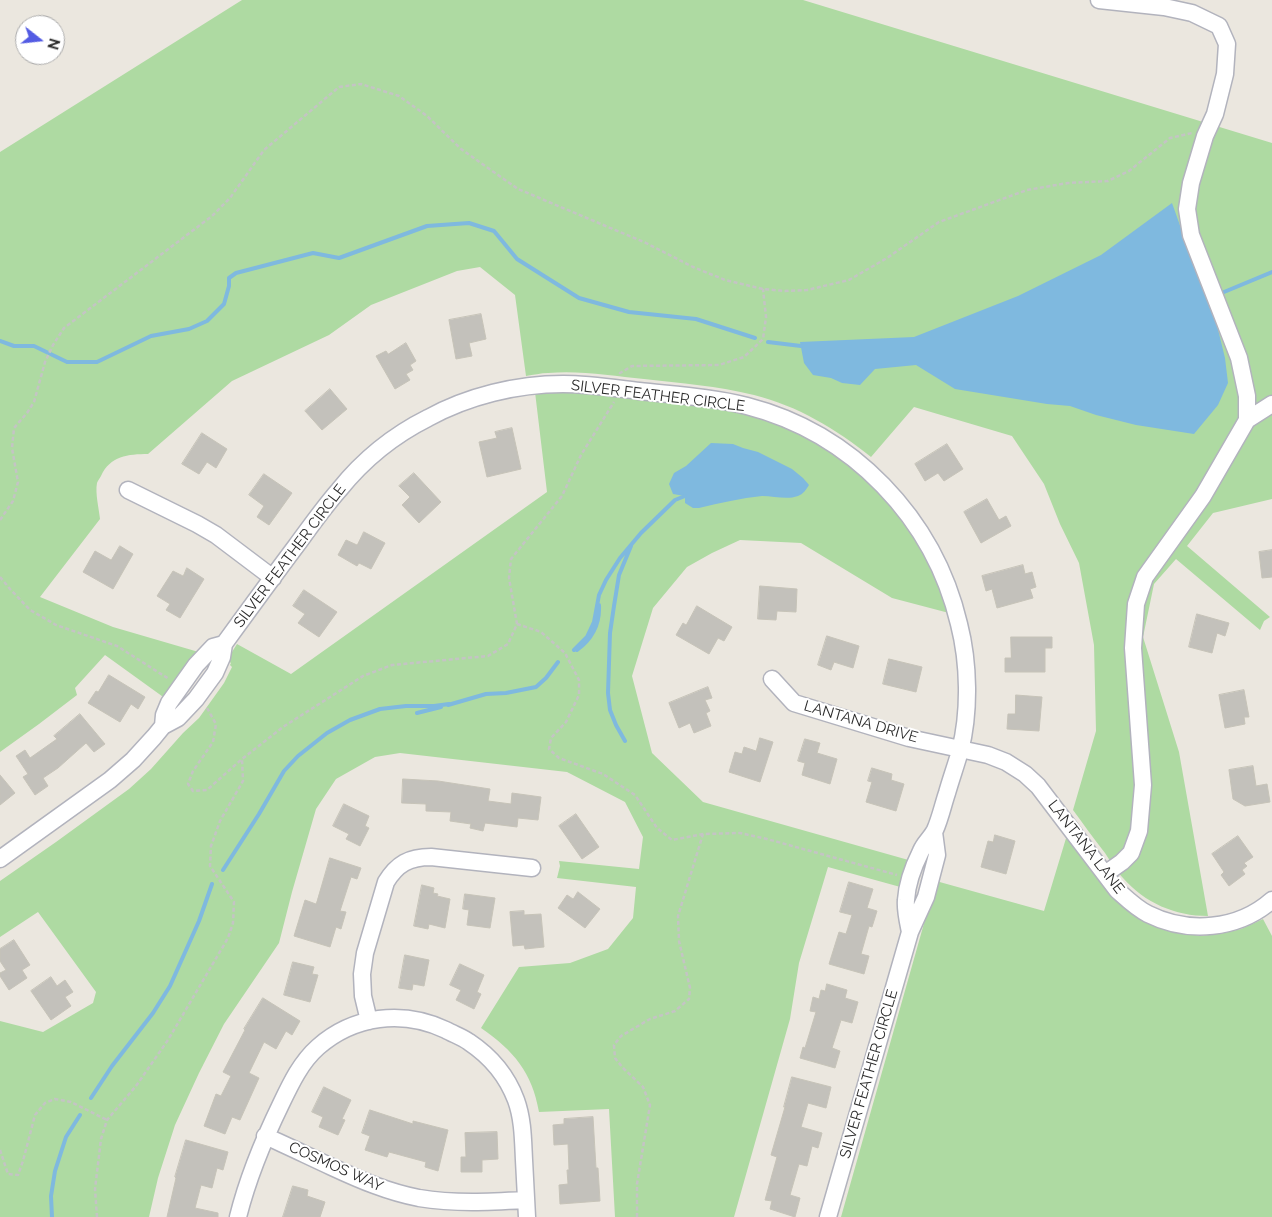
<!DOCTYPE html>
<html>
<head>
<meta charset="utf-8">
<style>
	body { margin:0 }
	#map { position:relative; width:1272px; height:1217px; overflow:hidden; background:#ebe7df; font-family:Raleway,sans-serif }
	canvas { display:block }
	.north { position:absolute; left:15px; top:15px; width:50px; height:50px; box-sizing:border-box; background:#fff; border:1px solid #aaa; border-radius:50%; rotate:106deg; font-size:14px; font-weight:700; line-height:20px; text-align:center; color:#2b2b2b }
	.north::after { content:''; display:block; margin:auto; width:18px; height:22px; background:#535be3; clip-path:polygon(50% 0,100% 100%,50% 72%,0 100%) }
</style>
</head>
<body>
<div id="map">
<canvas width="1272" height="1217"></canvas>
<div class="north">N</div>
</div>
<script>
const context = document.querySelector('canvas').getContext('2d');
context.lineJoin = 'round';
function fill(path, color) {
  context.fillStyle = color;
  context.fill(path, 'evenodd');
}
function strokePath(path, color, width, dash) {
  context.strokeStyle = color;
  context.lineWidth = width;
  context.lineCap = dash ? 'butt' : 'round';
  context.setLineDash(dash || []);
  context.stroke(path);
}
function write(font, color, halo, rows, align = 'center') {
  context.font = font + ' Raleway,sans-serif';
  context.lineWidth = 4;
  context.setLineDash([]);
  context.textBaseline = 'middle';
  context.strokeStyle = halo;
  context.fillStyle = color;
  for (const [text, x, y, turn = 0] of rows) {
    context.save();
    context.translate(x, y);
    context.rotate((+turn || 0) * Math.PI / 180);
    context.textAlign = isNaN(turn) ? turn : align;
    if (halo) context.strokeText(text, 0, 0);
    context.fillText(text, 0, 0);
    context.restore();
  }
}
fill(new Path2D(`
	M242,0H803L1272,143V499L1213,513L1187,546L1270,617L1264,621L1260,630L1176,559L1154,584L1143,637L1179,752L1208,916C1175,916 1145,903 1123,878C1116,871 1111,862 1105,853C1094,839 1084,825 1073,810L1096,731L1094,645L1079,563L1060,524L1044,484L1012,436L914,407L871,457C836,429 798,406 754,395C718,386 680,383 644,379C613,376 579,370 548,373C541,373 533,375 526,376L515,295L480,267L457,271L371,305L329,335L232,381L148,454C128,454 110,456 101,476C100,478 98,480 97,483C95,493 99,509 100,519L40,597L113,627L202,653L166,699L105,655L75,688L77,695L39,724L0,752V152Z
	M535,392H565L623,396L711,407L747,413L792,429L854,467L896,510L929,559L949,613L892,598L801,543L740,540L712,553L687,567L653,608L632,676L652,753L703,802L912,861L904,888L828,867L799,963L790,1019L734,1217H615L609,1109L539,1112C532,1072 514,1051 481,1028L519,967L570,963L608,949L633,918L636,887L557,878L560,866L559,861L639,869L643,837L625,802L567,772L400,753L375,757L336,779L316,809L292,892L279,943L224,1024L199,1073L175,1125L158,1178L149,1217H0V1021L43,1032L93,1003L96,992L38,912L0,937V881L56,842L129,789L151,769L183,733L199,718L224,683L232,667L230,665L231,663L227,660L237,644L291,674L547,492Z
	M1067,835L1133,913L1148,923L1166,930L1201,936L1223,933L1241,929L1263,919L1272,936V1217H841L936,881L1044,911Z`), '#aedaa2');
fill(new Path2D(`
	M1172,203L1193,262L1210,297L1225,358L1228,383L1218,405L1194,434L1136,425L1096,415L1070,406L1047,404L955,389L916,365L875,369L860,385L842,383L831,378L813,375L804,363L800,342L914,337L1018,296L1101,255Z
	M711,443L733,444L743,448L758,452L792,469L803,478L809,485C806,490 803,494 798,496C787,500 774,496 762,496C741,498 720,503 699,508H693L685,503V496L673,494L669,484L674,473L686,466Z`), '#7fb9df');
strokePath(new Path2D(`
	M1224,292L1272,272
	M0,341L14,346H34L67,362H97L151,336L189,329L207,321L224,304L229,286V278L236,273L313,253L339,258L427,226L469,223L494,231L517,259L579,298L629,312L696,319L755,338
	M768,342L801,346
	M574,650L587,637L594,622L599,595L606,580L620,558L641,533L675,500L685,496
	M577,650C592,639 600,624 599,605
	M448,705L486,694L506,693L536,687L546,678L558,662
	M417,713L441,707
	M625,741L616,725L610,710L608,693L610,633L614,606L619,575L631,546
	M223,870L259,814L284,771L298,756L327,733L350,720L380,709L406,706H434L449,704
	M91,1098L112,1066L153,1013L170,986L199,921L212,884
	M52,1217L51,1196L55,1171L66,1137L80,1115`), '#7fb9df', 4);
const building = new Path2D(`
	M481,314L486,339L469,343L472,356L456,359L449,320Z
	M406,343L416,361L410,365L413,370L406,374L410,380L395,389L376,356L386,351L388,354Z
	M330,389L347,409L322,430L305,411Z
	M512,428L521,469L487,477L479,442L497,438L495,432Z
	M202,433L227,449L216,468L207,462L199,474L182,464Z
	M947,444L963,469L944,481L938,473L925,481L915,464Z
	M414,473L441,502L419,523L402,505L410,497L399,486Z
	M264,474L292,493L269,525L257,517L264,506L249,495Z
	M987,499L999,520L1006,516L1011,526L981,543L964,512Z
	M364,532L385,543L371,569L359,563L357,566L338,555L346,540L357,545Z
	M120,546L133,554L113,589L83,572L95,551L111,560Z
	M1272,550V577L1262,578L1259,552Z
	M1023,565L1025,574L1032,572L1036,587L1030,589L1033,598L997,608L992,589L986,591L982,576Z
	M187,568L204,579L180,618L166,610L170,604L157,596L173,571L183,576Z
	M760,586L797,589L796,612L777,611L776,620L758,619Z
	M304,590L337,612L319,637L298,623L305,614L293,606Z
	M697,606L732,627L724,641L718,638L709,654L676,635L683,623L686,625Z
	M1197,614L1229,623L1225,636L1217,633L1212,653L1189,647Z
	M827,636L859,646L853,668L834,662L831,670L818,665Z
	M1011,637H1052V648H1045V672H1005V658H1011Z
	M889,659L922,667L916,692L883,684Z
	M109,675L145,697L138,709L131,704L120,722L88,703L96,691L98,692Z
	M708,687L712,698L705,700L710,711L706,713L711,726L694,733L690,723L679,728L669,703Z
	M1244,690L1249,717H1244L1245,724L1225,728L1219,695Z
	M1016,695L1042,697L1039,731L1007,729L1008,714H1015Z
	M80,714L105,744L94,752L86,743L58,768L43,778L48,786L35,795L23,777L28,774L16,756L25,750L30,758L57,739L54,736Z
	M760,738L773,742L760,782L729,772L735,752L742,754L744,747L756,751Z
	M805,739L820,743L817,753L837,759L830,784L802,775L805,763L798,761Z
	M1253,766L1256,786L1267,784L1270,802L1245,806L1233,799L1229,770Z
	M872,768L892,774L891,780L904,784L896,811L866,802L872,782L868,781Z
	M0,775L15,793L0,805Z
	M403,779L438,781L490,789L488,801L511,804L512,793L541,797L538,820L518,818L517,827L485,823L483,831L470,828L471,824L450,821L451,812L426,811V804L402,803Z
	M344,804L369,816L365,826L369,828L360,846L346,839L349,834L333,826Z
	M576,814L599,847L582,859L559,826Z
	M995,835L1015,841L1006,874L981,867L988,841L993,842Z
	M1238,836L1253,857L1244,863L1247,866L1242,870L1245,874L1229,886L1221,875L1224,872L1212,854Z
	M330,858L361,868L357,879L351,877L340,911L346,912L341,929L336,927L330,947L294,936L305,900L316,904Z
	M849,882L873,889L867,908L877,911L872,927L869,926L861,954L869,956L864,974L829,964L839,932L846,934L852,915L840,912Z
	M422,885L434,888L433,893L438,894L437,896L450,899L445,928L429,924L428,929L414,926Z
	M578,892L600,909L585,928L558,908L567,895L573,899Z
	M465,894L495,898L490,928L467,925L469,910L463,909Z
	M524,911V915L541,914L544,947L525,949L524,945L513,946L510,912Z
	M14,940L30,965L22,970L27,978L9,990L0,976V973L6,970L0,961V949Z
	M405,955L429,960L424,986L413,984L412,990L399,988Z
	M293,962L314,967L312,974L318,975L310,1002L284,995Z
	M460,964L484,975L477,992L481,994L474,1009L456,1000L461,990L450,985Z
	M51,977L57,986L65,980L73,992L65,997L71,1006L51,1020L31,991Z
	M827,984L847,990L845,998L858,1002L852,1023L841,1020L832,1048L840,1051L835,1068L800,1058L803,1047L805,1048L816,1012L810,1011L813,997L819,999L821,990L825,991Z
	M263,998L300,1021L292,1035L286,1031L276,1049L264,1042L249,1073L259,1078L240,1120L232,1117L225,1134L204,1126L216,1094L221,1096L231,1076L223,1072L245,1030L244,1029Z
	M792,1077L831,1087L826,1108L808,1103L801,1127L822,1133L818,1148L812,1146L807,1166L799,1164L790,1195L800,1198L795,1217L770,1209L772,1201L765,1200L777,1157L771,1155L785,1107H784Z
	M324,1087L351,1100L342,1119L345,1120L338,1135L319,1127L323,1117L312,1112Z
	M370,1110L413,1124V1121L448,1130L438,1171L425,1167L426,1162L389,1152L387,1157L365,1150L370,1136L362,1133Z
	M593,1117L596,1168H598L600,1201L560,1204L559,1185L568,1184L567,1170H569L568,1144L554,1145L553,1125L564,1124V1119Z
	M497,1132L498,1159L482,1160V1172H461V1157H466L465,1133Z
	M186,1140L228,1152L223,1170L217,1168L212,1188L201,1185L195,1208L218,1213V1217H167L176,1178L175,1177Z
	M293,1186L308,1190L307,1196L325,1202L320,1217H283Z`);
fill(building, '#c3c1bb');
strokePath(building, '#c6c3b8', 1);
const minor = new Path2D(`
	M1099,0L1164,7L1192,13L1219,26L1227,44L1225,74L1215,114L1205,136L1191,183L1187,209L1191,235L1239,358L1247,396V420L1203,496L1145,577L1136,604L1133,648L1143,785L1139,831L1131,853L1122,862L1105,874
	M1247,420L1272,404
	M128,490L197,524L216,535L273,578
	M772,679L794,703L909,738L988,755L1006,762L1025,774L1038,786L1117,890C1127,899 1136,908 1148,914C1188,934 1238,930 1272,900
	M163,726L164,715L169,703L196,665L213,647L224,644
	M0,859L110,780L133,760L154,737L163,726L178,718L196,699L215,673L222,657L224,644C248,611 272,578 296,546C310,527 324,507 339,490C363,460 394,435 428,418C468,396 517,384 563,384C589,384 614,388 639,391C675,395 712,397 747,406C852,433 934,518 959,624C969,663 970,712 960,751C956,765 951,779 947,793C943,805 940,819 935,830C931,838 924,843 921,851C914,865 907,884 906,900C905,910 908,922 910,932
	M369,1021L363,996L362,974L365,953L386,882C397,864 409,857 431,857L532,868
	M265,1136C288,1146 310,1157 332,1167C360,1180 388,1192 419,1198C455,1204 490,1202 526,1200
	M238,1217C248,1177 263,1141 281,1104C291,1083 301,1062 318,1047C335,1032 357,1022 379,1019C402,1016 425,1020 446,1030C453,1034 462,1037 469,1042C490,1056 507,1076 516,1100C523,1119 523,1140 524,1160C525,1179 526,1198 527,1217
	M828,1217L910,932L926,897L937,855L934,832`);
strokePath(minor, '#b2b3bd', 19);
strokePath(new Path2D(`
	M620,374V373L632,366L719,365L744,357L763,339L766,317L763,289
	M0,520L13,501L18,482L12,448L14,428L27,413L34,402L45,362L53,345L64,328L212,216L230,198L264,150L339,87L361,84L399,96L427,116L461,149L518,189L646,243L693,267L725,280L763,289L785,291L807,290L849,280L887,258L939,222L1027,190L1068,183L1108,181L1129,171L1170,138L1192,133
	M0,577L10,589L30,610L56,625L117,646L169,679
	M517,624L541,632L565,653L579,680V695L566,722L551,738L549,749L559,758L603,774L635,795L657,828L672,840L703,834L740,833L767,839L897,875
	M207,708L216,724L213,742L193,771L188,784L193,791L207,790L242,759L283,727L363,676L392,665L488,656L508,644L517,624L509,578L511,559L562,496L581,455L614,402
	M0,1150L8,1174L18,1175L23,1161L35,1115L45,1103L55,1099L71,1102L107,1120
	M97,1217L95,1189L101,1139L107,1120L136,1086L168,1040L228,938L233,923L234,902L210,866L211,846L220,821L243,781L242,759
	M637,1217V1184L650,1105L643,1087L623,1068L615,1058L614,1045L621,1036L650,1019L675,1011L689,999L690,988L679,941L678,916L703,834`), '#c4c4c4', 2.5, [4, 2.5]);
strokePath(minor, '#fff', 16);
write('15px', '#2b2b2b', '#fff', [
	["SILVER FEATHER CIRCLE",658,396,7],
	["SILVER FEATHER CIRCLE",290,556,-53],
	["LANTANA DRIVE",861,722,16],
	["LANTANA LANE",1086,847,52],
	["SILVER FEATHER CIRCLE",869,1074,-74],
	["COSMOS WAY",336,1167,24]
]);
</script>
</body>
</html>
